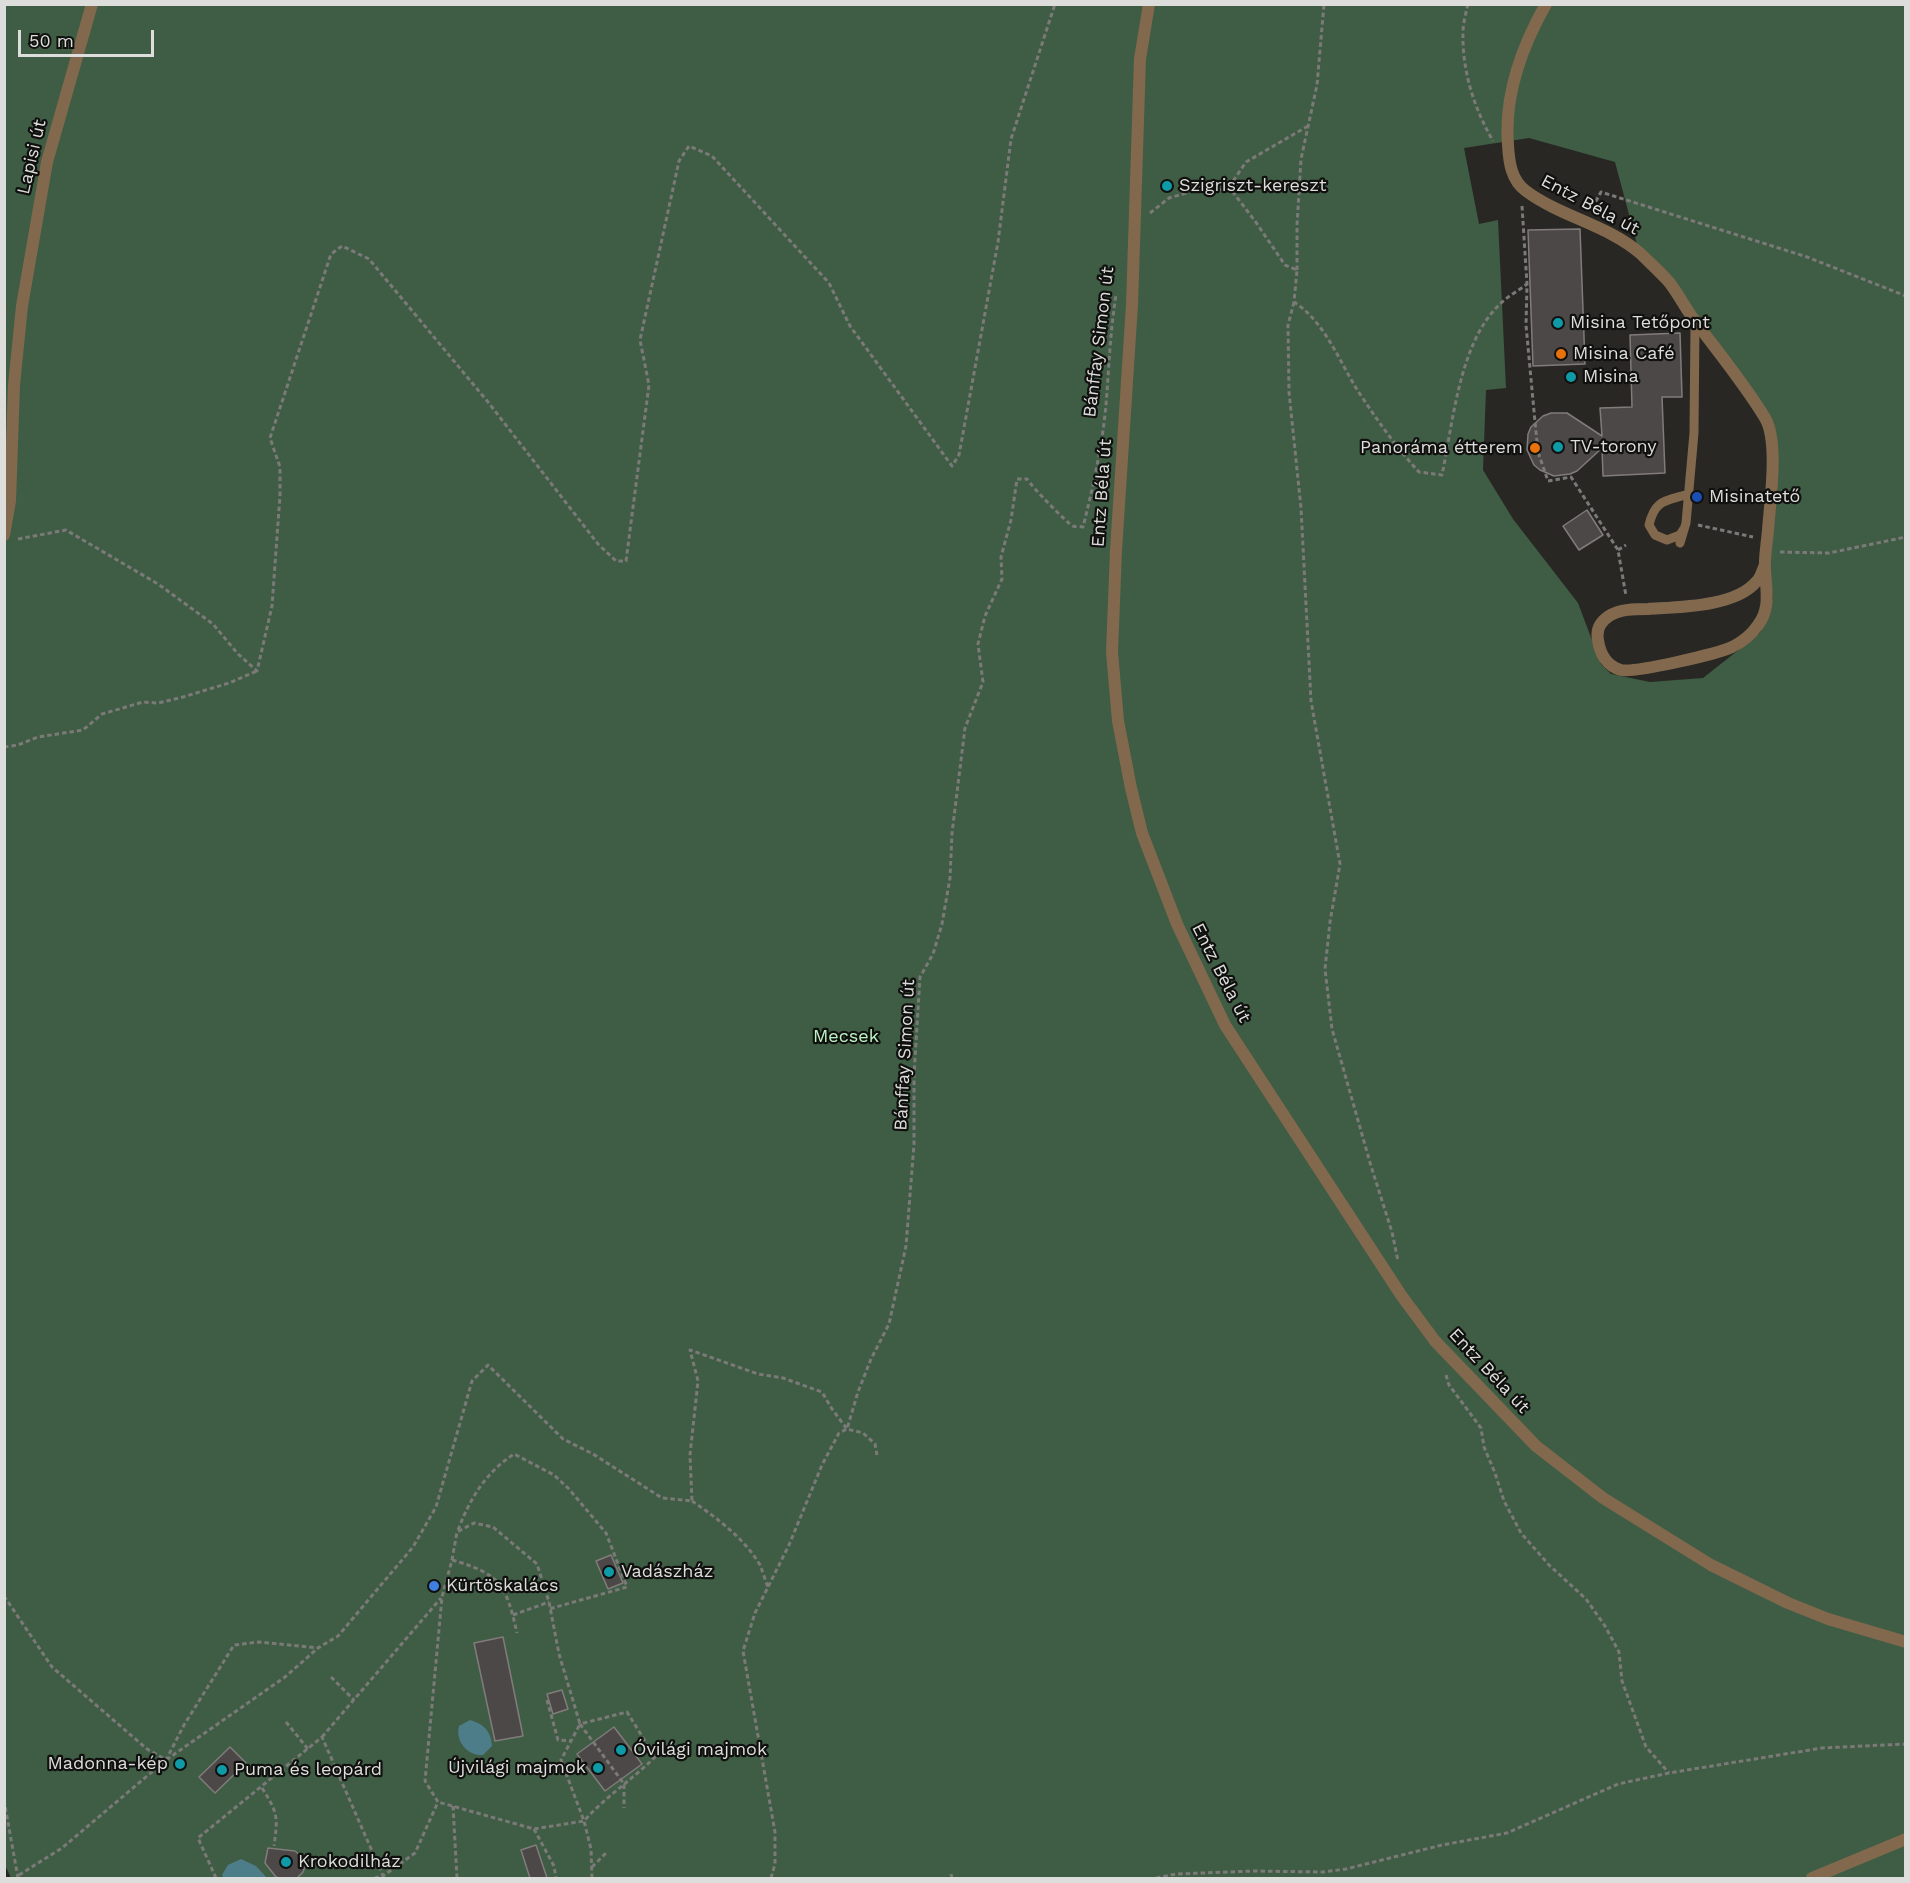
<!DOCTYPE html>
<html>
<head>
<meta charset="utf-8">
<style>
	body { margin:0 }
	#map { position:relative; width:1910px; height:1883px; overflow:hidden; background:#282724; font-family:"Work Sans",sans-serif }
	canvas { display:block }
	.frame { position:absolute; inset:0; border:6px solid #dddddb; pointer-events:none }
	.scale { position:absolute; left:18px; top:30px; width:136px; height:27px; box-sizing:border-box; border:3px solid #dddddb; border-top:0; padding-left:8px; font-size:18px; line-height:21px; white-space:nowrap; color:#dddddb; -webkit-text-stroke:4px #10100f; paint-order:stroke }
</style>
</head>
<body>
<div id="map">
<canvas width="1910" height="1883"></canvas>
<div class="frame"></div>
<div class="scale">50 m</div>
</div>
<script>
const context = document.querySelector('canvas').getContext('2d');
context.lineJoin = 'round';
function fill(path, color) {
  context.fillStyle = color;
  context.fill(path, 'evenodd');
}
function strokePath(path, color, width, dash) {
  context.strokeStyle = color;
  context.lineWidth = width;
  context.lineCap = dash ? 'butt' : 'round';
  context.setLineDash(dash || []);
  context.stroke(path);
}
function write(font, color, halo, rows, align = 'center') {
  context.font = font + ' "Work Sans",sans-serif';
  context.lineWidth = 4.5;
  context.setLineDash([]);
  context.textBaseline = 'middle';
  context.strokeStyle = halo;
  context.fillStyle = color;
  for (const [text, x, y, turn = 0] of rows) {
    context.save();
    context.translate(x, y);
    context.rotate((+turn || 0) * Math.PI / 180);
    context.textAlign = isNaN(turn) ? turn : align;
    if (halo) context.strokeText(text, 0, 0);
    context.fillText(text, 0, 0);
    context.restore();
  }
}
fill(new Path2D(`
	M4,5H1905V1878H11L4,1863ZM1529,138L1615,162L1639,252L1743,383L1772,445L1766,557L1773,598L1760,633L1703,678L1650,682L1611,674L1601,664L1578,603L1513,519L1483,470L1486,390L1506,388L1498,220L1479,224L1464,148Z`), '#3f5d44');
fill(new Path2D(`
	M470,1720C484,1724 491,1731 492,1746L483,1755C468,1756 455,1742 459,1726Z
	M241,1859L256,1866L267,1878H224L222,1875L228,1865Z`), '#4d7d89');
const building = new Path2D(`
	M1580,229L1585,364L1533,366L1528,230Z
	M1680,333L1682,397H1662L1665,473L1603,476L1602,448L1577,471L1570,474L1554,476L1540,470L1534,465L1527,450L1528,434L1531,427L1543,416L1551,413H1567L1602,436L1600,408L1632,407L1630,335Z
	M1587,510L1603,535L1579,550L1563,526Z
	M611,1555L623,1583L608,1589L596,1561Z
	M503,1637L523,1736L495,1741L474,1643Z
	M562,1690L568,1709L553,1714L547,1694Z
	M614,1727L642,1764L605,1791L577,1754Z
	M230,1747L246,1763L215,1793L199,1777Z
	M536,1845L547,1878H530L521,1850Z
	M268,1848L295,1851L307,1861L303,1872L297,1878H279L276,1877L265,1863Z`);
fill(building, '#4c4847');
strokePath(building, '#817c7b', 1.5);
strokePath(new Path2D(`
	M1468,4C1466,13 1463,23 1463,32C1462,71 1474,108 1493,141
	M1229,187L1246,162L1308,126
	M1522,206L1527,284L1526,325L1535,422L1538,452L1548,481L1571,477L1618,550L1626,596
	M1592,208L1601,192L1807,257L1906,296
	M1150,213L1169,198L1186,193L1192,184L1214,192L1229,187L1255,221L1285,265L1297,270L1294,302C1325,322 1339,361 1358,391C1377,420 1396,447 1419,472L1442,475C1453,423 1459,345 1498,306C1506,297 1518,291 1527,284
	M1297,270V225L1301,159L1317,85L1324,4
	M1294,302L1288,325L1289,392L1301,508L1311,701L1340,864L1330,922L1325,969L1332,1029L1371,1166L1392,1232L1398,1261
	M1698,525L1753,537
	M18,539L66,530L158,584L213,624L238,654L257,671L272,606L280,495V467L270,438L331,254L342,246L369,259L488,402L598,544L616,561H626L649,385L640,340L679,161L689,146L712,156L829,283L850,326L952,466L959,455L998,242L1011,139L1055,4
	M1618,550L1626,545
	M1780,552L1829,553L1906,537
	M4,747L18,745L38,737L83,730L102,714L143,702L158,703L183,697L229,683L257,671
	M1446,1375L1449,1385L1481,1428L1484,1447L1495,1473L1504,1501L1521,1533L1549,1565L1586,1599L1605,1626L1619,1652L1622,1681L1646,1747L1669,1773
	M692,1501C717,1518 744,1538 760,1565C763,1572 765,1580 768,1587
	M458,1530C470,1499 485,1473 514,1454L554,1475L569,1489L606,1533L627,1587L549,1609
	M452,1560C501,1574 506,1585 517,1633
	M4,1596L52,1667L147,1749L166,1760L184,1725L234,1645L259,1642L318,1648L338,1636L413,1547L436,1507L472,1381L488,1365L563,1439L593,1454L662,1498L692,1501L690,1455L698,1381L690,1350L758,1374L783,1378L822,1392L832,1409L847,1429L858,1392L871,1359L889,1324L906,1246L914,1144V1075L920,977L933,954L942,924L950,878L952,833L965,728L983,682L978,644L985,616L1002,579L1001,557L1011,520L1017,479H1027C1031,486 1068,524 1073,526C1076,527 1080,526 1083,527C1093,487 1102,447 1106,405C1109,368 1110,332 1116,295
	M513,1615L549,1602
	M331,1677L354,1700
	M547,1700L558,1740L571,1741
	M286,1722L308,1749
	M322,1737L441,1598
	M262,1788C278,1813 278,1817 274,1846
	M4,1800L18,1878
	M453,1806L457,1878
	M534,1829L554,1866L556,1878
	M592,1867L607,1852
	M951,1874L952,1878
	M19,1875L62,1848L166,1760L285,1677L318,1648
	M216,1878L198,1838L322,1737L383,1876L375,1878
	M383,1878V1876L415,1853L438,1802L425,1781L442,1597L452,1560L457,1532L474,1523L493,1527L537,1564L549,1602L559,1654L580,1724L561,1760L584,1821L534,1829L438,1802
	M592,1878L591,1849L584,1821C605,1797 632,1780 655,1757L627,1712L580,1724L624,1784V1808
	M771,1878L775,1864V1832L743,1651L755,1613L789,1545L822,1465L839,1433L847,1429L863,1433L875,1444L877,1455
	M1156,1878L1176,1874L1254,1871L1323,1872L1346,1869L1442,1845L1507,1833L1618,1784L1669,1773L1822,1748L1906,1744`), '#7b7a78', 3, [4.5, 3]);
strokePath(new Path2D(`
	M1683,530L1680,535L1667,540L1655,535L1649,525C1655,499 1666,501 1689,494
	M1680,543L1686,523L1694,433L1695,322`), '#82694d', 9);
strokePath(new Path2D(`
	M1149,4L1140,59L1132,305L1116,550L1112,652L1118,721L1131,788L1142,833L1177,924L1225,1025L1401,1295L1435,1341L1536,1446L1603,1498L1711,1565L1788,1603L1828,1619L1906,1642
	M1546,4C1521,48 1504,95 1508,145C1509,162 1511,180 1526,191C1561,217 1608,225 1641,254C1650,263 1661,273 1669,282C1680,296 1687,312 1698,325C1721,356 1745,385 1765,418C1779,441 1770,502 1768,530C1767,543 1764,558 1765,570C1766,589 1771,608 1758,625C1752,634 1742,642 1732,647C1717,654 1635,673 1621,670C1607,666 1600,654 1598,640C1596,630 1600,622 1609,616C1620,609 1635,609 1648,609C1678,607 1735,607 1756,582C1760,579 1762,572 1764,567
	M4,535L10,501L14,385L22,306L47,162L92,4
	M1812,1878L1906,1839`), '#82694d', 12);
for (const [x, y, r, color] of [
	[1167,186,6,"#0f9aa8"],
	[1558,323,6,"#0f9aa8"],
	[1561,354,6,"#e8710a"],
	[1571,377,6,"#0f9aa8"],
	[1558,447,6,"#0f9aa8"],
	[1535,448,6,"#e8710a"],
	[1697,497,6,"#1a4fb4"],
	[609,1572,6,"#0f9aa8"],
	[434,1586,6,"#3f7fe0"],
	[621,1750,6,"#0f9aa8"],
	[180,1764,6,"#0f9aa8"],
	[598,1768,6,"#0f9aa8"],
	[222,1770,6,"#0f9aa8"],
	[286,1862,6,"#0f9aa8"]
]) {
  const dot = new Path2D();
  dot.arc(x, y, r, 0, 2 * Math.PI);
  context.fillStyle = color;
  context.fill(dot);
  strokePath(dot, '#10100f', 2);
}
write('18px', '#dddddb', '#10100f', [
	["Lapisi út",32,157,-77],
	["Entz Béla út",1590,205,28],
	["Bánffay Simon út",1099,342,-83],
	["Entz Béla út",1102,493,-86],
	["Entz Béla út",1221,973,63],
	["Bánffay Simon út",905,1055,-87],
	["Entz Béla út",1489,1371,47]
]);
write('18px', '#dddddb', '#10100f', [
	["Szigriszt-kereszt",1179,186],
	["Misina Tetőpont",1570,323],
	["Misina Café",1573,354],
	["Misina",1583,377],
	["TV-torony",1570,447],
	["Panoráma étterem",1523,448,"right"],
	["Misinatető",1709,497],
	["Vadászház",621,1572],
	["Kürtöskalács",446,1586],
	["Óvilági majmok",633,1750],
	["Madonna-kép",168,1764,"right"],
	["Újvilági majmok",586,1768,"right"],
	["Puma és leopárd",234,1770],
	["Krokodilház",298,1862]
], 'left');
write('18px', '#bdf4c4', '#10100f', [
	["Mecsek",846,1037]
]);
</script>
</body>
</html>
